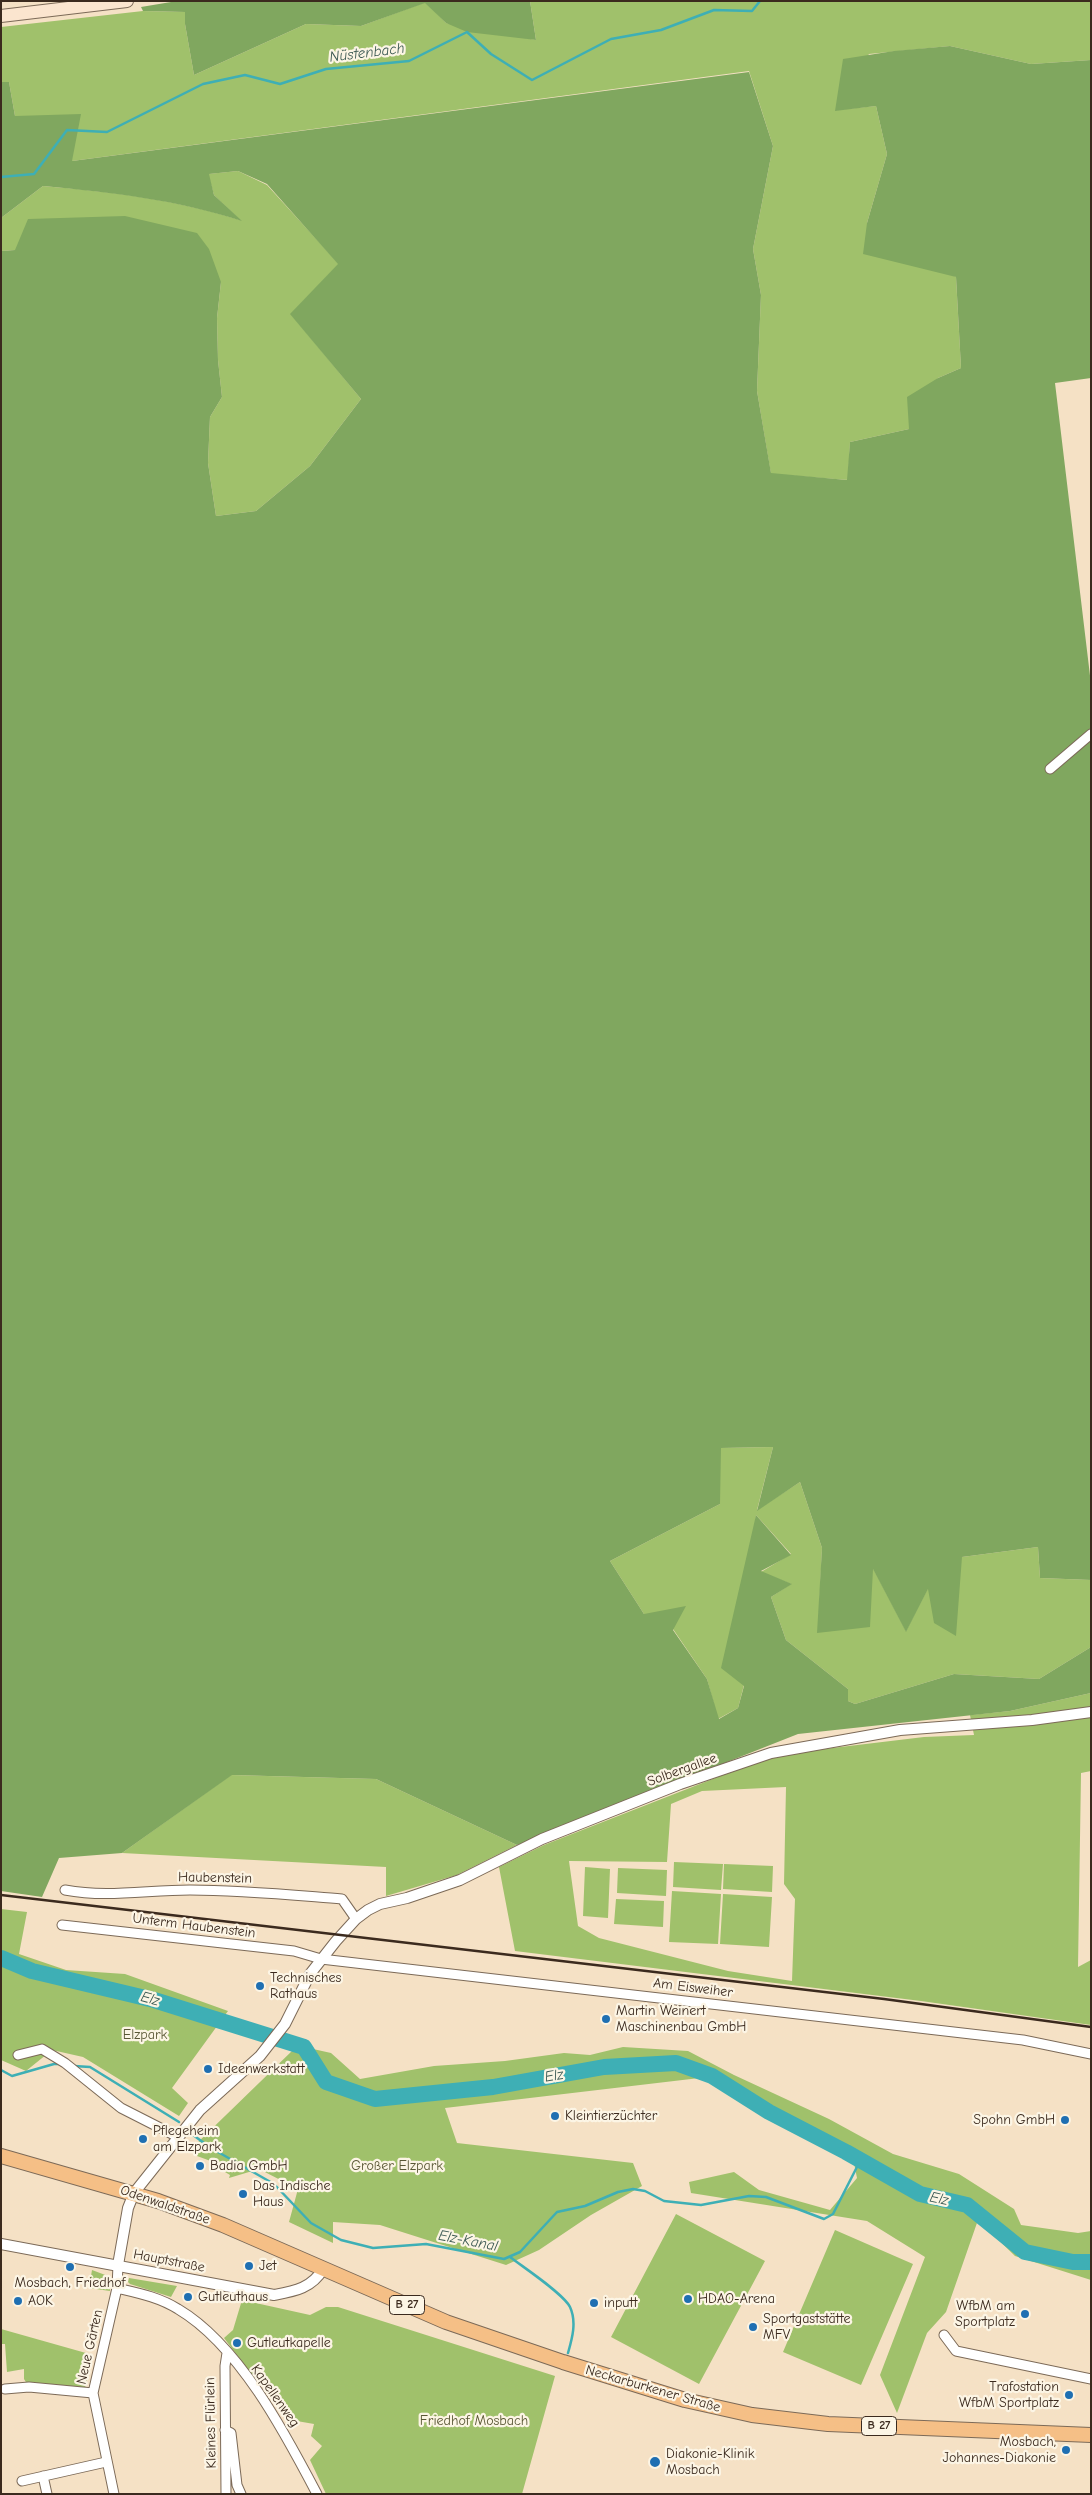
<!DOCTYPE html>
<html>
<head>
<meta charset="utf-8">
<style>
	body { margin:0 }
	#map { position:relative; width:1092px; height:2495px; overflow:hidden; background:#f5e1c5; font-family:"Comic Neue",sans-serif }
	canvas { display:block }
	.frame { position:absolute; inset:0; border:2px solid #3b2a1e; pointer-events:none }
</style>
</head>
<body>
<div id="map">
<canvas width="1092" height="2495"></canvas>
<div class="frame"></div>
</div>
<script>
const context = document.querySelector('canvas').getContext('2d');
context.lineJoin = 'round';
function fill(path, color) {
  context.fillStyle = color;
  context.fill(path, 'evenodd');
}
function strokePath(path, color, width, dash) {
  context.strokeStyle = color;
  context.lineWidth = width;
  context.lineCap = dash ? 'butt' : 'round';
  context.setLineDash(dash || []);
  context.stroke(path);
}
function write(font, color, halo, rows, align = 'center') {
  context.font = font + ' "Comic Neue",sans-serif';
  context.lineWidth = 4.5;
  context.setLineDash([]);
  context.textBaseline = 'middle';
  context.strokeStyle = halo;
  context.fillStyle = color;
  for (const [text, x, y, turn = 0] of rows) {
    context.save();
    context.translate(x, y);
    context.rotate((+turn || 0) * Math.PI / 180);
    context.textAlign = isNaN(turn) ? turn : align;
    if (halo) context.strokeText(text, 0, 0);
    context.fillText(text, 0, 0);
    context.restore();
  }
}
fill(new Path2D(`
	M530,1H1091V60L1031,64L950,46L869,54L836,110L876,106L887,154L867,223L956,277L961,368L938,378L909,429L850,442L848,480L771,474L757,391L761,295L753,249L773,146L749,71L72,161L15,116L9,82H1V27L143,11L185,12V24L194,75L306,24L361,26L426,2L446,23L536,40Z
	M238,171L267,185L339,264L291,314L361,399L310,466L256,511L216,516L208,463L210,417L222,397L218,360L217,318L221,282L15,250L1,251V218L43,186C113,192 173,199 240,220L214,195L208,174Z
	M773,1447L757,1510L800,1482L822,1548L818,1632L873,1568L906,1631L928,1588L962,1557L1038,1547L1040,1578L1091,1580V1647L1039,1679L954,1674L855,1704L848,1701V1689L786,1640L771,1597L791,1584L761,1572L791,1554L756,1515L744,1685L738,1708L718,1719L707,1679L673,1629L644,1614L610,1561L720,1504V1448Z
	M1091,1693V1771L1081,1773L1078,1967L1091,1960V2025L921,2001L515,1951L499,1867L544,1845L774,1755L924,1737L974,1735L970,1715L1010,1711ZM786,1787L784,1884L795,1899L792,1981L728,1971L599,1938L578,1926L569,1861L667,1862L671,1804L702,1791Z
	M231,1775L376,1779L517,1845L457,1875L386,1896V1867L122,1853Z
	M674,1862L723,1864L721,1890L673,1887Z
	M724,1864L773,1866L772,1892L723,1889Z
	M585,1867L610,1869L608,1918L583,1916Z
	M618,1868L667,1870L666,1896L617,1893Z
	M672,1891L721,1894L718,1944L669,1942Z
	M723,1894L772,1897L769,1947L720,1944Z
	M616,1899L664,1901L663,1927L614,1924Z
	M1,1909L27,1912L19,1954L66,1970L125,1974L228,2011L172,2088L188,2103L179,2116L83,2057L52,2050L26,2071L1,2060Z
	M304,2047L331,2053L360,2079L434,2066L505,2061L564,2053L590,2055L623,2047L688,2051L734,2075L829,2119L893,2154L959,2174L1014,2209L1021,2225L1078,2233L1091,2231V2280L1015,2256L978,2220L946,2312L927,2333L897,2413L880,2375L925,2257L867,2221L691,2193L689,2182L734,2172L759,2190L830,2210L857,2178L854,2163L708,2077L445,2108L457,2143L633,2163L642,2186L591,2215L539,2250L506,2265L380,2225L333,2222V2243L289,2222L298,2189L259,2169L229,2178L230,2175L215,2166L216,2163L197,2156L191,2149L294,2049Z
	M676,2214L765,2261L699,2384L611,2337Z
	M835,2230L913,2264L861,2385L783,2352Z
	M92,2270L108,2276L110,2291L89,2288Z
	M129,2278L177,2286L171,2297L130,2284L128,2282Z
	M242,2300L310,2315L326,2307H338L555,2376L522,2494H326L310,2460L322,2446L311,2436L314,2424L291,2420L278,2394L268,2393L258,2378L255,2379L224,2338L233,2330Z
	M1,2329L93,2355L84,2392L29,2387L24,2379V2369L7,2372L5,2344H1Z`), '#a0c16b');
fill(new Path2D(`
	M177,1H530L536,40L467,32L446,23L425,3L361,26L306,24L194,75L185,24V12L143,11L141,7Z
	M950,46L1031,64L1091,60V378L1055,383L1091,684V1580L1040,1578L1038,1547L962,1557L956,1636L934,1623L928,1589L906,1632L873,1569L870,1627L817,1633L822,1548L800,1482L757,1511L773,1447L721,1448L720,1504L610,1561L644,1614L686,1606L673,1630L707,1679L719,1719L738,1708L744,1686L721,1668L756,1515L791,1555L761,1571L792,1584L771,1597L786,1640L848,1689V1701L855,1704L954,1674L1039,1679L1091,1647V1693L1010,1711L798,1734L517,1845L376,1779L232,1775L122,1853L59,1858L42,1897L1,1891V251L15,250L28,219L125,216L197,233L209,249L221,282L217,318L218,360L222,397L210,417L208,463L216,516L256,511L310,466L361,399L290,314L338,264L267,184L238,171L209,174L214,195L242,221C173,199 114,193 43,186L1,218V82H9L15,116L81,114L72,161L749,72L773,146L753,249L761,295L757,391L771,473L847,480L850,442L909,429L907,397L938,378L961,368L956,277L863,254L867,223L887,154L876,106L835,111L843,59L894,51Z`), '#80a75f');
strokePath(new Path2D(`
	M1,177L34,174L67,130L107,132L203,84L245,75L280,84L326,69L409,61L467,32L491,54L532,80L611,39L661,30L714,10L752,11L760,1
	M74,2066L90,2067L179,2122
	M1,2070L12,2076L54,2064H61
	M193,2135L211,2148L274,2184L311,2223L341,2240L373,2248L426,2244L504,2259L520,2252L557,2212L585,2206L618,2192L633,2189L645,2191L664,2201L701,2205L749,2196L766,2197L824,2219L833,2214L860,2161
	M510,2257C523,2267 564,2294 570,2307C577,2322 572,2339 568,2353`), '#3eafb5', 2.5);
strokePath(new Path2D(`
	M1,1958L32,1971L154,2000L304,2047L326,2082L375,2099L493,2087L604,2067L676,2063L712,2076L769,2112L846,2152L920,2194L967,2205L1025,2252L1073,2262H1091`), '#3eafb5', 16);
const minor = new Path2D(`
	M1050,769L1091,734
	M65,1890C107,1898 147,1890 190,1890C241,1890 291,1895 342,1899L356,1919
	M62,1925L294,1951L321,1959L1023,2040L1091,2054
	M18,2055L42,2049L65,2063L121,2108L178,2137
	M117,2288C138,2293 159,2297 178,2309C239,2345 285,2433 317,2494
	M944,2335L956,2351L1091,2379
	M5,2389L29,2387L93,2393
	M225,2430L231,2433L237,2485L241,2494
	M43,2476L47,2494
	M22,2481L106,2462
	M114,2494L93,2393L117,2288L118,2265
	M226,2494L225,2366L227,2353`);
const tertiary = new Path2D(`
	M1,2244L274,2295C295,2291 312,2288 323,2269
	M118,2265L128,2208L134,2193L200,2110L260,2056L285,2024L310,1974L336,1941L356,1919L368,1910L380,1904L407,1898L460,1880L542,1839L680,1784L771,1753L900,1730L1032,1720L1091,1712`);
const secondary = new Path2D(`
	M1,16L127,1`);
const primary = new Path2D(`
	M1,2156L158,2201L223,2225L446,2322L563,2362L685,2400L752,2415L828,2424L1091,2435`);
strokePath(minor, '#7c6a58', 11);
strokePath(tertiary, '#7c6a58', 12);
strokePath(secondary, '#7c6a58', 14);
strokePath(primary, '#7c6a58', 16);
strokePath(minor, '#fff', 9);
strokePath(tertiary, '#fff', 10);
strokePath(secondary, '#fbe5cf', 12);
strokePath(primary, '#f5bf86', 14);
strokePath(new Path2D(`
	M1,1895L884,1999L1091,2027`), '#3b2a1e', 2.5);
for (const [x, y, r, color] of [
	[260,1986,5,"#1f6fb2"],
	[606,2019,5,"#1f6fb2"],
	[208,2069,5,"#1f6fb2"],
	[555,2116,5,"#1f6fb2"],
	[1065,2120,5,"#1f6fb2"],
	[143,2139,5,"#1f6fb2"],
	[200,2166,5,"#1f6fb2"],
	[243,2194,5,"#1f6fb2"],
	[249,2266,5,"#1f6fb2"],
	[70,2267,5,"#1f6fb2"],
	[188,2297,5,"#1f6fb2"],
	[688,2299,5,"#1f6fb2"],
	[18,2301,5,"#1f6fb2"],
	[594,2303,5,"#1f6fb2"],
	[1025,2314,5,"#1f6fb2"],
	[753,2327,5,"#1f6fb2"],
	[237,2343,5,"#1f6fb2"],
	[1069,2395,5,"#1f6fb2"],
	[1066,2450,5,"#1f6fb2"],
	[655,2462,6,"#1f6fb2"]
]) {
  const dot = new Path2D();
  dot.arc(x, y, r, 0, 2 * Math.PI);
  context.fillStyle = color;
  context.fill(dot);
  strokePath(dot, '#fcf5e5', 2);
}
for (const [x, y, w] of [
	[407,2305,35],
	[879,2426,35]
]) {
  const box = new Path2D();
  box.roundRect(x - w / 2, y - 9.5, w, 19, 4);
  context.fillStyle = '#fcf5e5';
  context.fill(box);
  strokePath(box, '#3b2a1e', 1);
}
write('bold 12px', '#3b2a1e', null, [
	["B 27",407,2305],
	["B 27",879,2426]
]);
write('14px', '#3b2a1e', '#fcf5e5', [
	["Solbergallee",682,1770,-20],
	["Haubenstein",215,1878,1],
	["Unterm Haubenstein",194,1926,7],
	["Am Eisweiher",693,1988,7],
	["Odenwaldstraße",165,2205,19],
	["Hauptstraße",169,2261,11],
	["Neue Gärten",90,2347,-77],
	["Neckarburkener Straße",653,2389,16],
	["Kapellenweg",275,2396,55],
	["Kleines Flürlein",211,2423,-91]
]);
write('14px', '#3b2a1e', '#fcf5e5', [
	["Technisches",270,1978],
	["Rathaus",270,1994],
	["Martin Weinert",616,2011],
	["Maschinenbau GmbH",616,2027],
	["Ideenwerkstatt",218,2069],
	["Kleintierzüchter",565,2116],
	["Spohn GmbH",1055,2120,"right"],
	["Pflegeheim",153,2131],
	["am Elzpark",153,2147],
	["Badia GmbH",210,2166],
	["Das Indische",253,2186],
	["Haus",253,2202],
	["Jet",259,2266],
	["Mosbach, Friedhof",70,2283,"center"],
	["Gutleuthaus",198,2297],
	["HDAO-Arena",698,2299],
	["AOK",28,2301],
	["inputt",604,2303],
	["WfbM am",1015,2306,"right"],
	["Sportplatz",1015,2322,"right"],
	["Sportgaststätte",763,2319],
	["MFV",763,2335],
	["Gutleutkapelle",247,2343],
	["Trafostation",1059,2387,"right"],
	["WfbM Sportplatz",1059,2403,"right"],
	["Mosbach,",1056,2442,"right"],
	["Johannes-Diakonie",1056,2458,"right"],
	["Diakonie-Klinik",666,2454],
	["Mosbach",666,2470]
], 'left');
write('14px', '#595735', '#fcf5e5', [
	["Elzpark",145,2035],
	["Großer Elzpark",397,2166],
	["Friedhof Mosbach",474,2421]
]);
write('italic 15px', '#3c5953', '#fcf5e5', [
	["Nüstenbach",367,53,-7],
	["Elz",150,1999,15],
	["Elz",554,2076,-10],
	["Elz",939,2199,12],
	["Elz-Kanal",468,2241,11]
]);
</script>
</body>
</html>
